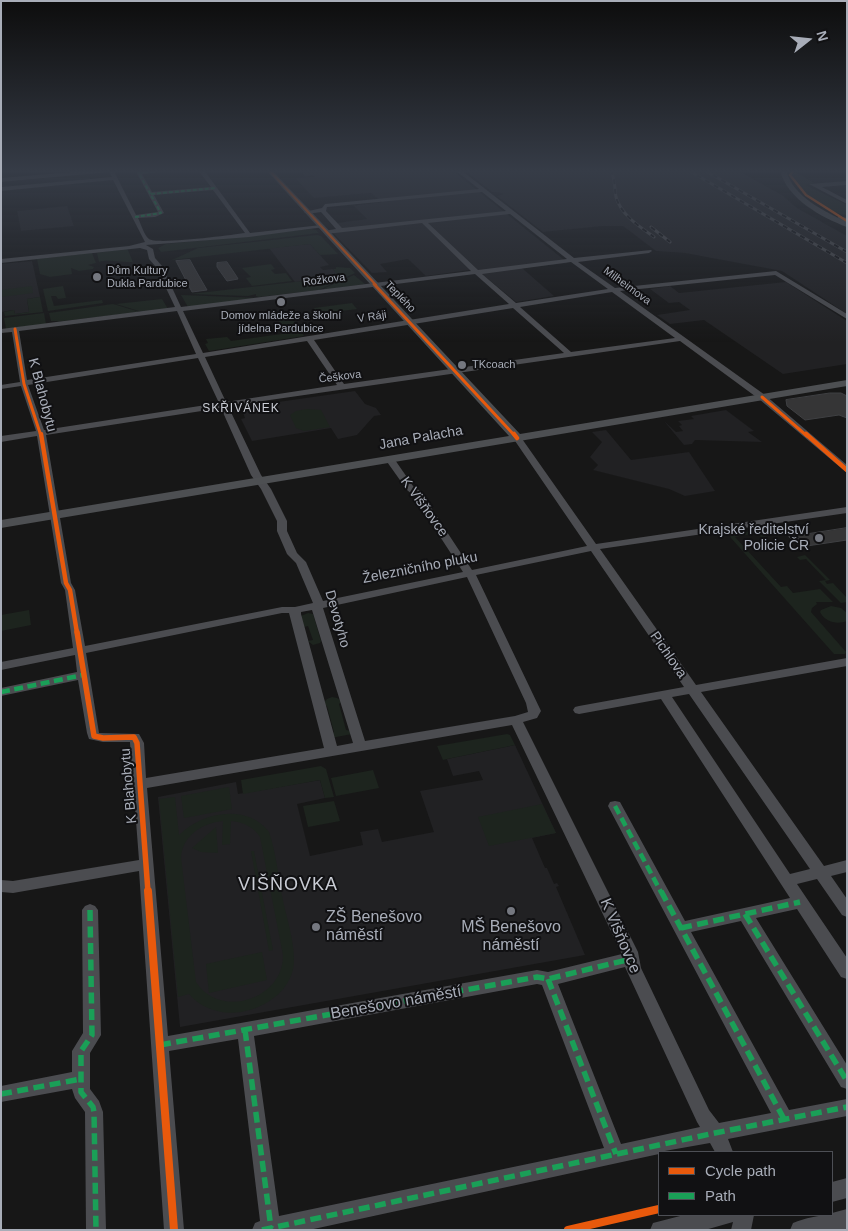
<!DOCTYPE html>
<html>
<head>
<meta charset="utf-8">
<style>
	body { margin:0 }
	#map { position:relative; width:848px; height:1231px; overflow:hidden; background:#171717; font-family:Arial,sans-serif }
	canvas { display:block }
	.frame { position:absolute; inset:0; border:2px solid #a8adb8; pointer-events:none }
	.legend { position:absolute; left:658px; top:1151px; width:175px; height:65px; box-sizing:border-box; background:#111113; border:1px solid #4d4f55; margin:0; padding:6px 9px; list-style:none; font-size:15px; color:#a8adb8 }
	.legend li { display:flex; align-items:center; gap:10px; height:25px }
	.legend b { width:25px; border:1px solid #4d4f55 }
	.north { position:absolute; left:783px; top:15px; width:50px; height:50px; -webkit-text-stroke:4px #111113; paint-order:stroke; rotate:74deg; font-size:14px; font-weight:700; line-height:20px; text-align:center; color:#a8adb8 }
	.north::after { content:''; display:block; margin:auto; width:18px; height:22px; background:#a8adb8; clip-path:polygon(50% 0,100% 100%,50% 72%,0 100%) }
</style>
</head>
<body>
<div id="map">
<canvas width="848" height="1231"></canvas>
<div class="frame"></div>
<ul class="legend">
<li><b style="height:6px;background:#e8590c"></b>Cycle path</li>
<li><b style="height:6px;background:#1a9f57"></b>Path</li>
</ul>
<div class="north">N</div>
</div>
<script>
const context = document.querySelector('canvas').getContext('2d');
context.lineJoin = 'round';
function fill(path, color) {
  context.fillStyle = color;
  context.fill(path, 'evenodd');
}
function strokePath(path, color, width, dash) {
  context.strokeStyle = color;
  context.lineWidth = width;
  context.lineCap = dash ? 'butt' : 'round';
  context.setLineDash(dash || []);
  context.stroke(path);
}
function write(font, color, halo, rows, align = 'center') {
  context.font = font + ' Arial,sans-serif';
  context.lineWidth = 4;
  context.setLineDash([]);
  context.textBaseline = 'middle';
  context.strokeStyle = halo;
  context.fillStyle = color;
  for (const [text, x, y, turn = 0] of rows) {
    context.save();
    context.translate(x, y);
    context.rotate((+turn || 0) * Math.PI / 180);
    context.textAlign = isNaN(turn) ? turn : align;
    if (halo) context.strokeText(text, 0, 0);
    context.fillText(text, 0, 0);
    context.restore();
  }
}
fill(new Path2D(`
	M308,170H452L568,263L522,268L554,296L516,302L476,269L426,276L408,259L380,264L387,272L372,273L333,233L343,229L337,223L367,219L354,206H350L382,202L371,193L314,198L295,178L315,177L312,175L305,177L302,172Z
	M464,170H737L782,195L797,208L847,236V314L782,271L685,253L656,251L623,226H602L543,232L497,196L503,194L501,193L492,192Z
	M67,206L74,226L21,231L17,211Z
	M310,244L329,265L320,267L323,270L333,269L339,276L295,282L269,248Z
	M32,261L40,297L27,299L29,312L15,314L14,310L1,312V264Z
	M786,282L847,321V364L783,374L704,320L670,324L657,315L690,310L679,302L669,303L650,289L670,286L679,293Z
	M355,391L365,404L376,408L381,415L374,416L357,435L338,439L331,428L252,441L241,419L245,418L242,410L257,405Z
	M726,410L754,431L748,432L762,442L695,440L692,444L684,445L664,421L676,432L683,431L679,426L682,425L678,421L694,419L691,416Z
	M606,430L631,460L689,452L715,491L685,496L669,489L593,470L598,465L590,457L602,442L592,432Z
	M515,745L556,833L532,838L545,868H547L554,884L557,883L559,886L556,887L585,955L180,1027L158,797L236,782L238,794L320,780L325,798L297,804L310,856L363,845L360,832L378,829L382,842L434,832L420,791L483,780L479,771L453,776L447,759Z`), '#212123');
fill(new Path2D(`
	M795,172L815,183L806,185L847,205V215C833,216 791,188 792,173Z
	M310,229L316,230L319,233L161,252L158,248L166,244Z
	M317,235L321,236L338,254L320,255L310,244L172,260L198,248Z
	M127,248L133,262C121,263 111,259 99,262L97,253Z
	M92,253L96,263L88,265L94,267L93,269L79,271L71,268L72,274L50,277L40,274L37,259Z
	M271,264L275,269L271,270L275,274L286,273L292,281L252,286L246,278L251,277L242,268Z
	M336,267L350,268L355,273L319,290L259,297L256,296V294L248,296L190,294L338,277L333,269H336Z
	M354,275L365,284L323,290L325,288Z
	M32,286L33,293L1,297V290Z
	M63,286L66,298L58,299L56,296H51L54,306L102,300L103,303L48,311L43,289Z
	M181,295L260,298L188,307Z
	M40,297L43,312L5,316L4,312L14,310L15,314L29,312L27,299Z
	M162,299L168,309L142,312L116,304Z
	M352,303L357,309L318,314L314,308Z
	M113,304L140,312L55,322L59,321H51L49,313Z
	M44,313L46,324L6,329L4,318Z
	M291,316L304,336L209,351L205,344L208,343L206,339L227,337L231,341L289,333L277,319Z
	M307,409L321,410L330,427L304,431L296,428L290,415L296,411Z
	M749,527L757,528L768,536L761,537L757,533L735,537L781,587L787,586L793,593L820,589L833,602H816L817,604L812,608L811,612L846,652L845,654H834L731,538L730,535L751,531Z
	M805,555L830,580L825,581L827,584L833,583L847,598V602L841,603L819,581L826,580L806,559L800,560L797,557Z
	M831,606L841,608L847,613V621C837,625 825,622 820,612L821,610Z
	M29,610L31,625L1,631V615Z
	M308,613L313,614L321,641L320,643L313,645L308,641L313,640L308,626L304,627L301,616Z
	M332,697L337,698L342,701L339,704L346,730L351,731L352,734L331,738V735L334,732L327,706L322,705L327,699Z
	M507,734L510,735L515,745L447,759L443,760L437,746Z
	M321,766L326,769L334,797L325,798L320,780L243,794L241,780Z
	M373,770L379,788L336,796L331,778Z
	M229,787L232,809L184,818L181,796Z
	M175,797L179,835C202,812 247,803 269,832C276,852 278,875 282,896C286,916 294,939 294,960C294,989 266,1008 241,1012C221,1015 202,1009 189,994L178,997L159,799ZM223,821L222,845L230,844L231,821C243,822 254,827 260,837L283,955C284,999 220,1020 196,982L181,858C182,836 202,823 223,821Z
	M334,801L340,821L308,827L303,806Z
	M542,804L556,833L489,846L478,817Z
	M216,827L218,853L201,852L192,848Z
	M251,851H254L273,950L269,951Z
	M262,952L267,980L209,993L206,964Z`), '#1d241e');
const building = new Path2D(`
	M190,260L196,271L207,290L192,292L176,261Z
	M227,262L237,277L238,279L227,281L217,267V263Z
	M830,393H841L847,396V418L839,415L805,420L787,406L786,400Z
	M847,528V540L800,547L789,537Z`);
fill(building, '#353536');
strokePath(building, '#3f4043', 1);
fill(new Path2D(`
	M97,170H115L114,171L136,215L158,212L135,170L140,171L175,170L142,174L152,192L211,187L198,170H204L250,233L321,225L324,227L249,237L146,245L153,249L155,258L162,266L181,307L471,271L422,223L326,234L323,232L324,231L336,229L321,212L307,214L304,212L322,208L325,204L479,189L455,170H461L574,258L651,250L652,251L649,253L578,262L615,288L776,271L847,314V319L775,275L620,291L765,395L847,465V473L759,399L680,341L228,406L261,475L271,489L287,521V531L297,553L306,562L323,601L463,572L413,495L407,490L385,459L390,456L393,457L413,486L420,491L472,570L587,546L513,438L517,435L520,436L596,544L847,507V513L600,549L696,685L847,658V666L701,692L824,866L847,860V872L831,876L847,899V917L842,915L817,879L797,884L847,958V979L841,977L797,909L756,918L847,1065V1089L841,1087L741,921L691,932L789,1110L847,1099V1116L728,1139L733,1152H715L710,1143L659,1152V1154L309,1230H252L255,1223L260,1221L238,1039L169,1051L184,1230H164L139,871L13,893L1,892V880L13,881L139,860L130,743V742H103L89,739L87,733L78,680L1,696V688L77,672L75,655L1,670V662L73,648L65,590L61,583L37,436L1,442V436L36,431L21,386L1,389V385L20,382L12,332L1,333V329L175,307L156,267L149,259L147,250L140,248L1,263V259L129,246L145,242L113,180L1,191V187L112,177L109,172L1,182V178ZM213,190L245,233C231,235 157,245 149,239C144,235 141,224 138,218L155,217L164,213L154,195ZM482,192L506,211L342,228L326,211L327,207ZM510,214L567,259L478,270L428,223ZM571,262L608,289L516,303L482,274ZM475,274L509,304L203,353L183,311ZM612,292L675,338L571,352L520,307ZM513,308L564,353L344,384L314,340ZM177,311L196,354L27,380L19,331ZM307,341L337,385L226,402L205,357ZM198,358L219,403L44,430L28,385ZM221,408L251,475L261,489L277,521V531L287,554L296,563L313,603L295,607H282L85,646L75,590L71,583L46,435ZM591,551L684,687L579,706L575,707L573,710L575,713L579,714L661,699L790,898L685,921L620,802L615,801L610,802L608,806L771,1113L719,1123L709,1110L641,968L638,952L523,722L537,718L541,711L476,575ZM467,577L526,703L528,712L515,716L365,741L323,608ZM312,610L353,743L337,746L301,614V612ZM282,613H289L324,748L146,778L144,743L139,734L99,733L86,653ZM689,694L810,869L790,874L672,697ZM512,725L622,954L548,972L537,970L168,1036L147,788ZM625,967L697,1122L700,1127L621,1144L558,984ZM537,984L542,985L604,1148L279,1216L254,1036Z
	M847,181V185L822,187L847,200V204L809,184Z
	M838,216L847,218V223L838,218Z
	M90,904L95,906L98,910L101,1035L90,1053V1089L99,1101L103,1112L106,1230H86L85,1112L75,1098L72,1089L1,1102V1086L72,1072V1051L83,1033L82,910L85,906Z
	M847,1178V1198L832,1202V1182Z
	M847,1209V1229L790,1230L793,1223C805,1218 819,1215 832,1215V1213Z
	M684,1215H754L751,1230H731L733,1222L705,1230H650L653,1223Z`), '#4b4c50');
fill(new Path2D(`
	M266,170H272L520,434L847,380V386L1,528V520L509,436Z
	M780,170H786C793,197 824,211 847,222V227C822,218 786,198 780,170Z`), '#4d4f52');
const rail = new Path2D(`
	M610,170C616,179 614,187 616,197C621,215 640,227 654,237
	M688,170L847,263
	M704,170L847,252
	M651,227L670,242`);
strokePath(rail, '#4b4c4f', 3);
strokePath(rail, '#111113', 2, [5]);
strokePath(new Path2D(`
	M139,173L173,170
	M151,194L215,188
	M135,217L161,213L137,170`), '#1a9f57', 2, [4, 2]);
strokePath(new Path2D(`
	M1,692L83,675
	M615,806L661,892`), '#1a9f57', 4.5, [9, 4.5]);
strokePath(new Path2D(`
	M661,891L784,1119
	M90,910L92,1035L81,1051V1092L93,1107L94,1112L96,1230
	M745,914L847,1081
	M681,928L800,902
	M548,979L616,1154
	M245,1030L271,1228
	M160,1045L537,977L548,979L631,959
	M1,1094L81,1079
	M262,1230L715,1133L847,1107`), '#1a9f57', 5.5, [11, 5.5]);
strokePath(new Path2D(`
	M269,170L376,285
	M794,170L790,175L806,195L847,221`), '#e8590c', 2.5);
strokePath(new Path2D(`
	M374,284L515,436
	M15,329L24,384L41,436
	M762,397L807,436`), '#e8590c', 3);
strokePath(new Path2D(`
	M41,434L66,583L70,590L77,633
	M514,434L517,438
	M806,434L847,470`), '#e8590c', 4.5);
strokePath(new Path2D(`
	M77,632L94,736L103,738L134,737L137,743L148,892`), '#e8590c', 5.5);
strokePath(new Path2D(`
	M148,891L174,1230
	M568,1230L659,1209`), '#e8590c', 8);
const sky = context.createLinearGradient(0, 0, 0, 342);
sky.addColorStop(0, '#0d0d0d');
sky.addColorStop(0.5, '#363c47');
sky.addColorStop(1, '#363c4700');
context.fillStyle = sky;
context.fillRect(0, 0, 848, 342);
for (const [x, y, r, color] of [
	[97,277,5,"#757880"],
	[281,302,5,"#757880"],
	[462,365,5,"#757880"],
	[819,538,5,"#757880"],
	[511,911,5,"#757880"],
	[316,927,5,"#757880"]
]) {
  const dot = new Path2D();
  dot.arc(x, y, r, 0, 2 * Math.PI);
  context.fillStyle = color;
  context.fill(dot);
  strokePath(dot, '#111113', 2);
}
write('11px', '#a8adb8', '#111113', [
	["Dům Kultury",107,271],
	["Dukla Pardubice",107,284],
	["Domov mládeže a školní",281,316,"center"],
	["jídelna Pardubice",281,329,"center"],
	["TKcoach",472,365]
], 'left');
write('11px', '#a8adb8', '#111113', [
	["Rožkova",324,280,-7],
	["Milheimova",627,286,36],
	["Teplého",400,297,46],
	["V Ráji",372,317,-9],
	["Češkova",340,377,-7]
]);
context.letterSpacing = '1px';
write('12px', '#c9ccd4', '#111113', [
	["SKŘIVÁNEK",241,409]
]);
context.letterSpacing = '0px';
write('14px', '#a8adb8', '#111113', [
	["K Blahobytu",42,395,75],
	["Jana Palacha",421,438,-10],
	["K Višňovce",424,507,54],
	["Železničního pluku",420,568,-11],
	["Devotyho",337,619,74],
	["Pichlova",668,655,55],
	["K Blahobytu",129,786,-95]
]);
write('14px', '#a8adb8', '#111113', [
	["Krajské ředitelství",809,530],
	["Policie ČR",809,546]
], 'right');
write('16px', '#a8adb8', '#111113', [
	["ZŠ Benešovo",326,918],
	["náměstí",326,936],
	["MŠ Benešovo",511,928,"center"],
	["náměstí",511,946,"center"]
], 'left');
write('16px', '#a8adb8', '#111113', [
	["K Višňovce",620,936,67],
	["Benešovo náměstí",396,1003,-10]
]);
context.letterSpacing = '1px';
write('18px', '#c9ccd4', '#111113', [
	["VIŠŇOVKA",288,885]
]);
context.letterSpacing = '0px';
</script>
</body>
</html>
